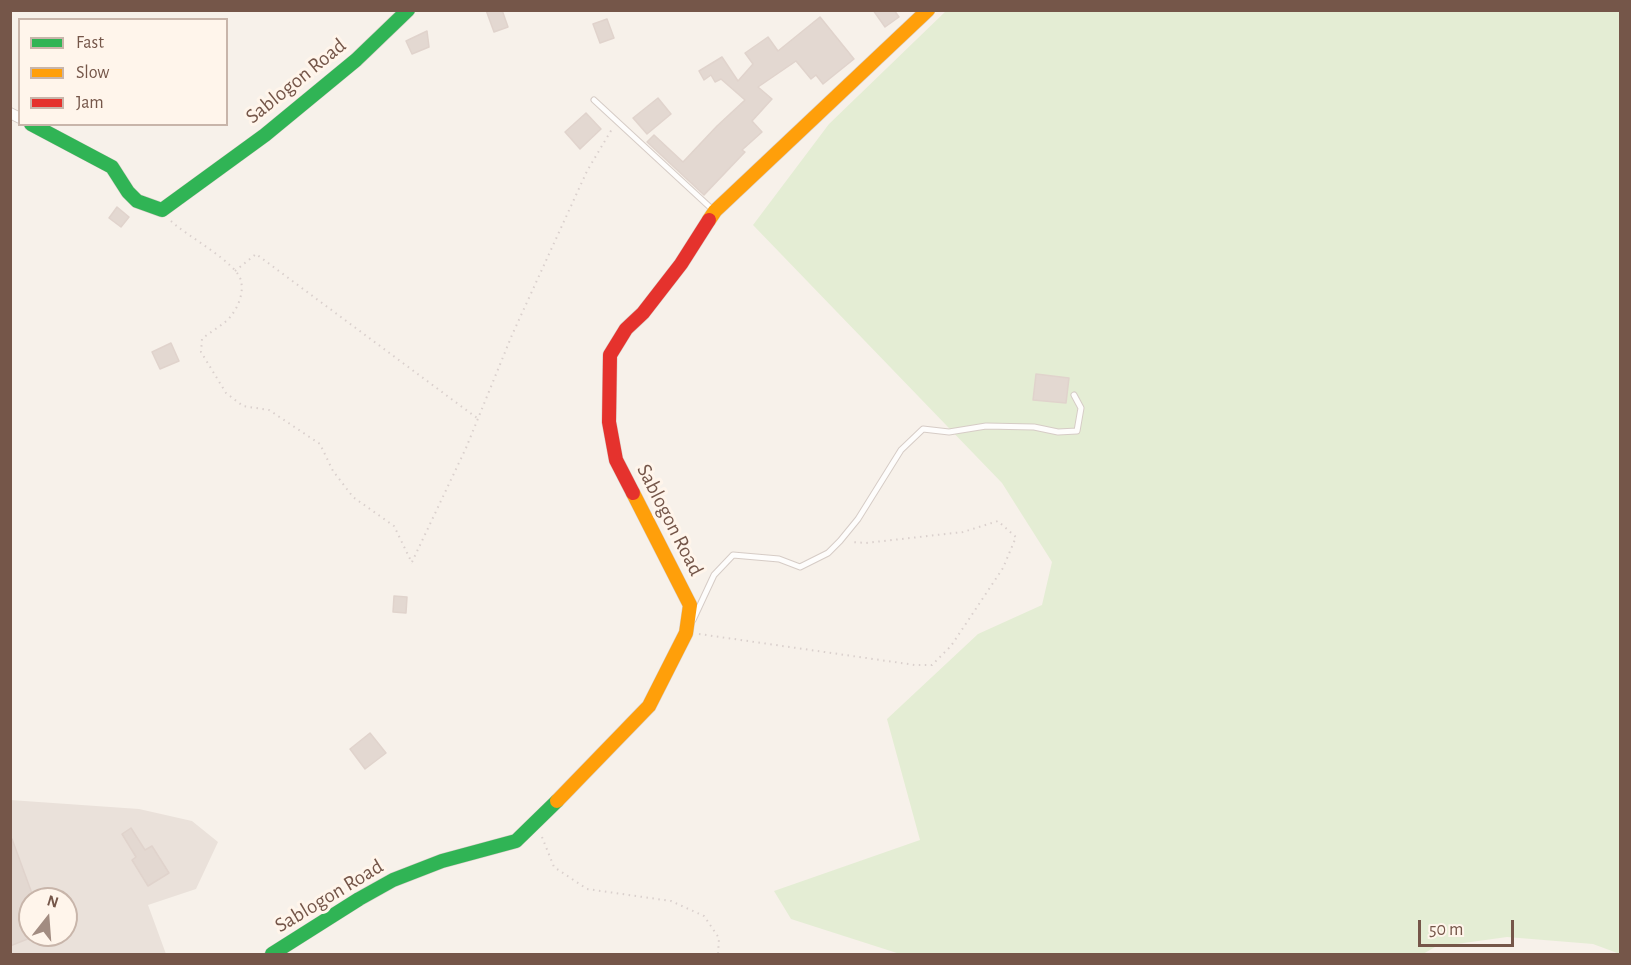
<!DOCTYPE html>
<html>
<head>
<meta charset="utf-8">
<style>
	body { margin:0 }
	#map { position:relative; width:1631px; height:965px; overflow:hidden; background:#f7f1ea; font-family:"Alegreya Sans",sans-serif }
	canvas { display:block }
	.frame { position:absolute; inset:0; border:12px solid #755649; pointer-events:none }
	.legend { position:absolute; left:18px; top:18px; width:210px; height:108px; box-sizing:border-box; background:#fff5eb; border:2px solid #c8b5aa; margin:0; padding:8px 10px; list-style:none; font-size:18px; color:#755649 }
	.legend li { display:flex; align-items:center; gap:12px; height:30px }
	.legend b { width:30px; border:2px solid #c8b5aa }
	.north { position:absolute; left:18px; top:887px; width:60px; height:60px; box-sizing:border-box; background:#fff5eb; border:2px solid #c8b5aa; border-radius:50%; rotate:17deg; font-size:16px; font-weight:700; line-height:24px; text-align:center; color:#755649 }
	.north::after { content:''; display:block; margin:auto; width:21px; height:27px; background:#a28c81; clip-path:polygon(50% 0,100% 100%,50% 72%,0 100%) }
	.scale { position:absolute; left:1418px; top:920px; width:96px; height:27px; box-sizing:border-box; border:3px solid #755649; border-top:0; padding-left:8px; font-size:18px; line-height:21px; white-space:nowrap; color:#755649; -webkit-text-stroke:4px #fff5eb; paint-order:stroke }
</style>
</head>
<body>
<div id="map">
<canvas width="1631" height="965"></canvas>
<div class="frame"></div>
<ul class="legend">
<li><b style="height:8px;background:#30b455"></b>Fast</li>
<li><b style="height:8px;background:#ff9f0a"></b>Slow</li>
<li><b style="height:8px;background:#e5322d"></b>Jam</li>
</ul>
<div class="north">N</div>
<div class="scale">50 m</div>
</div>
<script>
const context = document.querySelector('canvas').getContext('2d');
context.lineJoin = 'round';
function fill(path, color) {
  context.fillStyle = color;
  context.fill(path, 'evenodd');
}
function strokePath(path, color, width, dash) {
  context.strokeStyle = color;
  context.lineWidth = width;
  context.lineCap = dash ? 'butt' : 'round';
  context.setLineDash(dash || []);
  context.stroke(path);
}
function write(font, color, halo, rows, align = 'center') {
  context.font = font + ' "Alegreya Sans",sans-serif';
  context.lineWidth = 6;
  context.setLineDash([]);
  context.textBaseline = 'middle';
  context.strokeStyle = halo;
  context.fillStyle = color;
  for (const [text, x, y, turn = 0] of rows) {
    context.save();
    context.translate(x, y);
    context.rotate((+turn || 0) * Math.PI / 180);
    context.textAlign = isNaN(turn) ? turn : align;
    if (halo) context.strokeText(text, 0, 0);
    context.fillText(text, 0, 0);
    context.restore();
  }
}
fill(new Path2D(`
	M10,800L139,809L192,821L218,842L196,889L148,905L166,954H11ZM30,899H66V935H30Z`), '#eae1da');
fill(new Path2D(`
	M946,11H1620V954L1593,944L1507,937L1435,947L1423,954H900L791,919L774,891L920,840L887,719L978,634L1042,605L1052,562L1002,483L753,225L829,124Z`), '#e4edd4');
const building = new Path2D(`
	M486,10H502L508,27L494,32Z
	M873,10H894L899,17L885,27Z
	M820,17L854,59L823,84L816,75L811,79L796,61L758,87L772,99L752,121L762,132L742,150L745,152L704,195L647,142L654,135L683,162L717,126L745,100L721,79L715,82L711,75L704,80L699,71L722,57L738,81L753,64L745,53L768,37L778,51Z
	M607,19L614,38L600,43L593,24Z
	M427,31L429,47L412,54L406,41Z
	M658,98L671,114L647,134L633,118Z
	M586,113L601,129L580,149L565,132Z
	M117,207L129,217L121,227L109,218Z
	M171,343L179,361L160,369L152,352Z
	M1036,374L1069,378L1066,403L1033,400Z
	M394,596L407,597L406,613L393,612Z
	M370,733L386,753L365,769L350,749Z
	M131,828L145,850L152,846L169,873L148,886L132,860L136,857L122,834Z
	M12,839L34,899H30V938L10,946Z`);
fill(building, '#e3d8d1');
strokePath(building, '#e0d3cc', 1.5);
const lane = new Path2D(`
	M594,100L713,210
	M693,620L714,575L733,555L779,559L800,567L828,553L840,541L858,519L901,450L923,429L949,432L986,426L1034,427L1058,432L1077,431L1081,408L1074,395`);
const street = new Path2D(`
	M10,113L20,118`);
const fast = new Path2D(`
	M31,124L112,167L128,192L137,201L162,210L265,135L356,60L408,10
	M272,954L359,899L393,880L442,861L516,841L557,801`);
const slow = new Path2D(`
	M709,220L715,211L928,10
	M557,801L649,706L686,633L690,605L633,493`);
const jam = new Path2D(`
	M633,493L616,460L609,422L610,355L626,329L643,313L681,264L709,220`);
strokePath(lane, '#d6ccc6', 7);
strokePath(street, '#d6ccc6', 12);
strokePath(fast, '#d6ccc6', 15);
strokePath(slow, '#d6ccc6', 15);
strokePath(jam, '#d6ccc6', 15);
strokePath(new Path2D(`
	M171,221C185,235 238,263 241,281C244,293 238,307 231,316C224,325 211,331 202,339L201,352L226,393L243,406L269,410L320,444L333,471L353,497L394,526L412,563
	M235,271L256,254L477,418
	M412,562L466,448L512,335L587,171L612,129
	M699,634L915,665H932L951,646L1003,568L1016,537L998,521L963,532L866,543L852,542
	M542,837L554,867L587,889L671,901L704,916L719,938L718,954`), '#dad0cd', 2, [1.5, 4.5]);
strokePath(lane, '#fefdfc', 5);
strokePath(street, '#fefdfc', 10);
strokePath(fast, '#30b455', 14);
strokePath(slow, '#ff9f0a', 14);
strokePath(jam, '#e5322d', 14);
write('21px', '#755649', '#fff5eb', [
	["Sablogon Road",296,81,-39],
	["Sablogon Road",670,520,63],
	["Sablogon Road",329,896,-31]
]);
</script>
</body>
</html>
